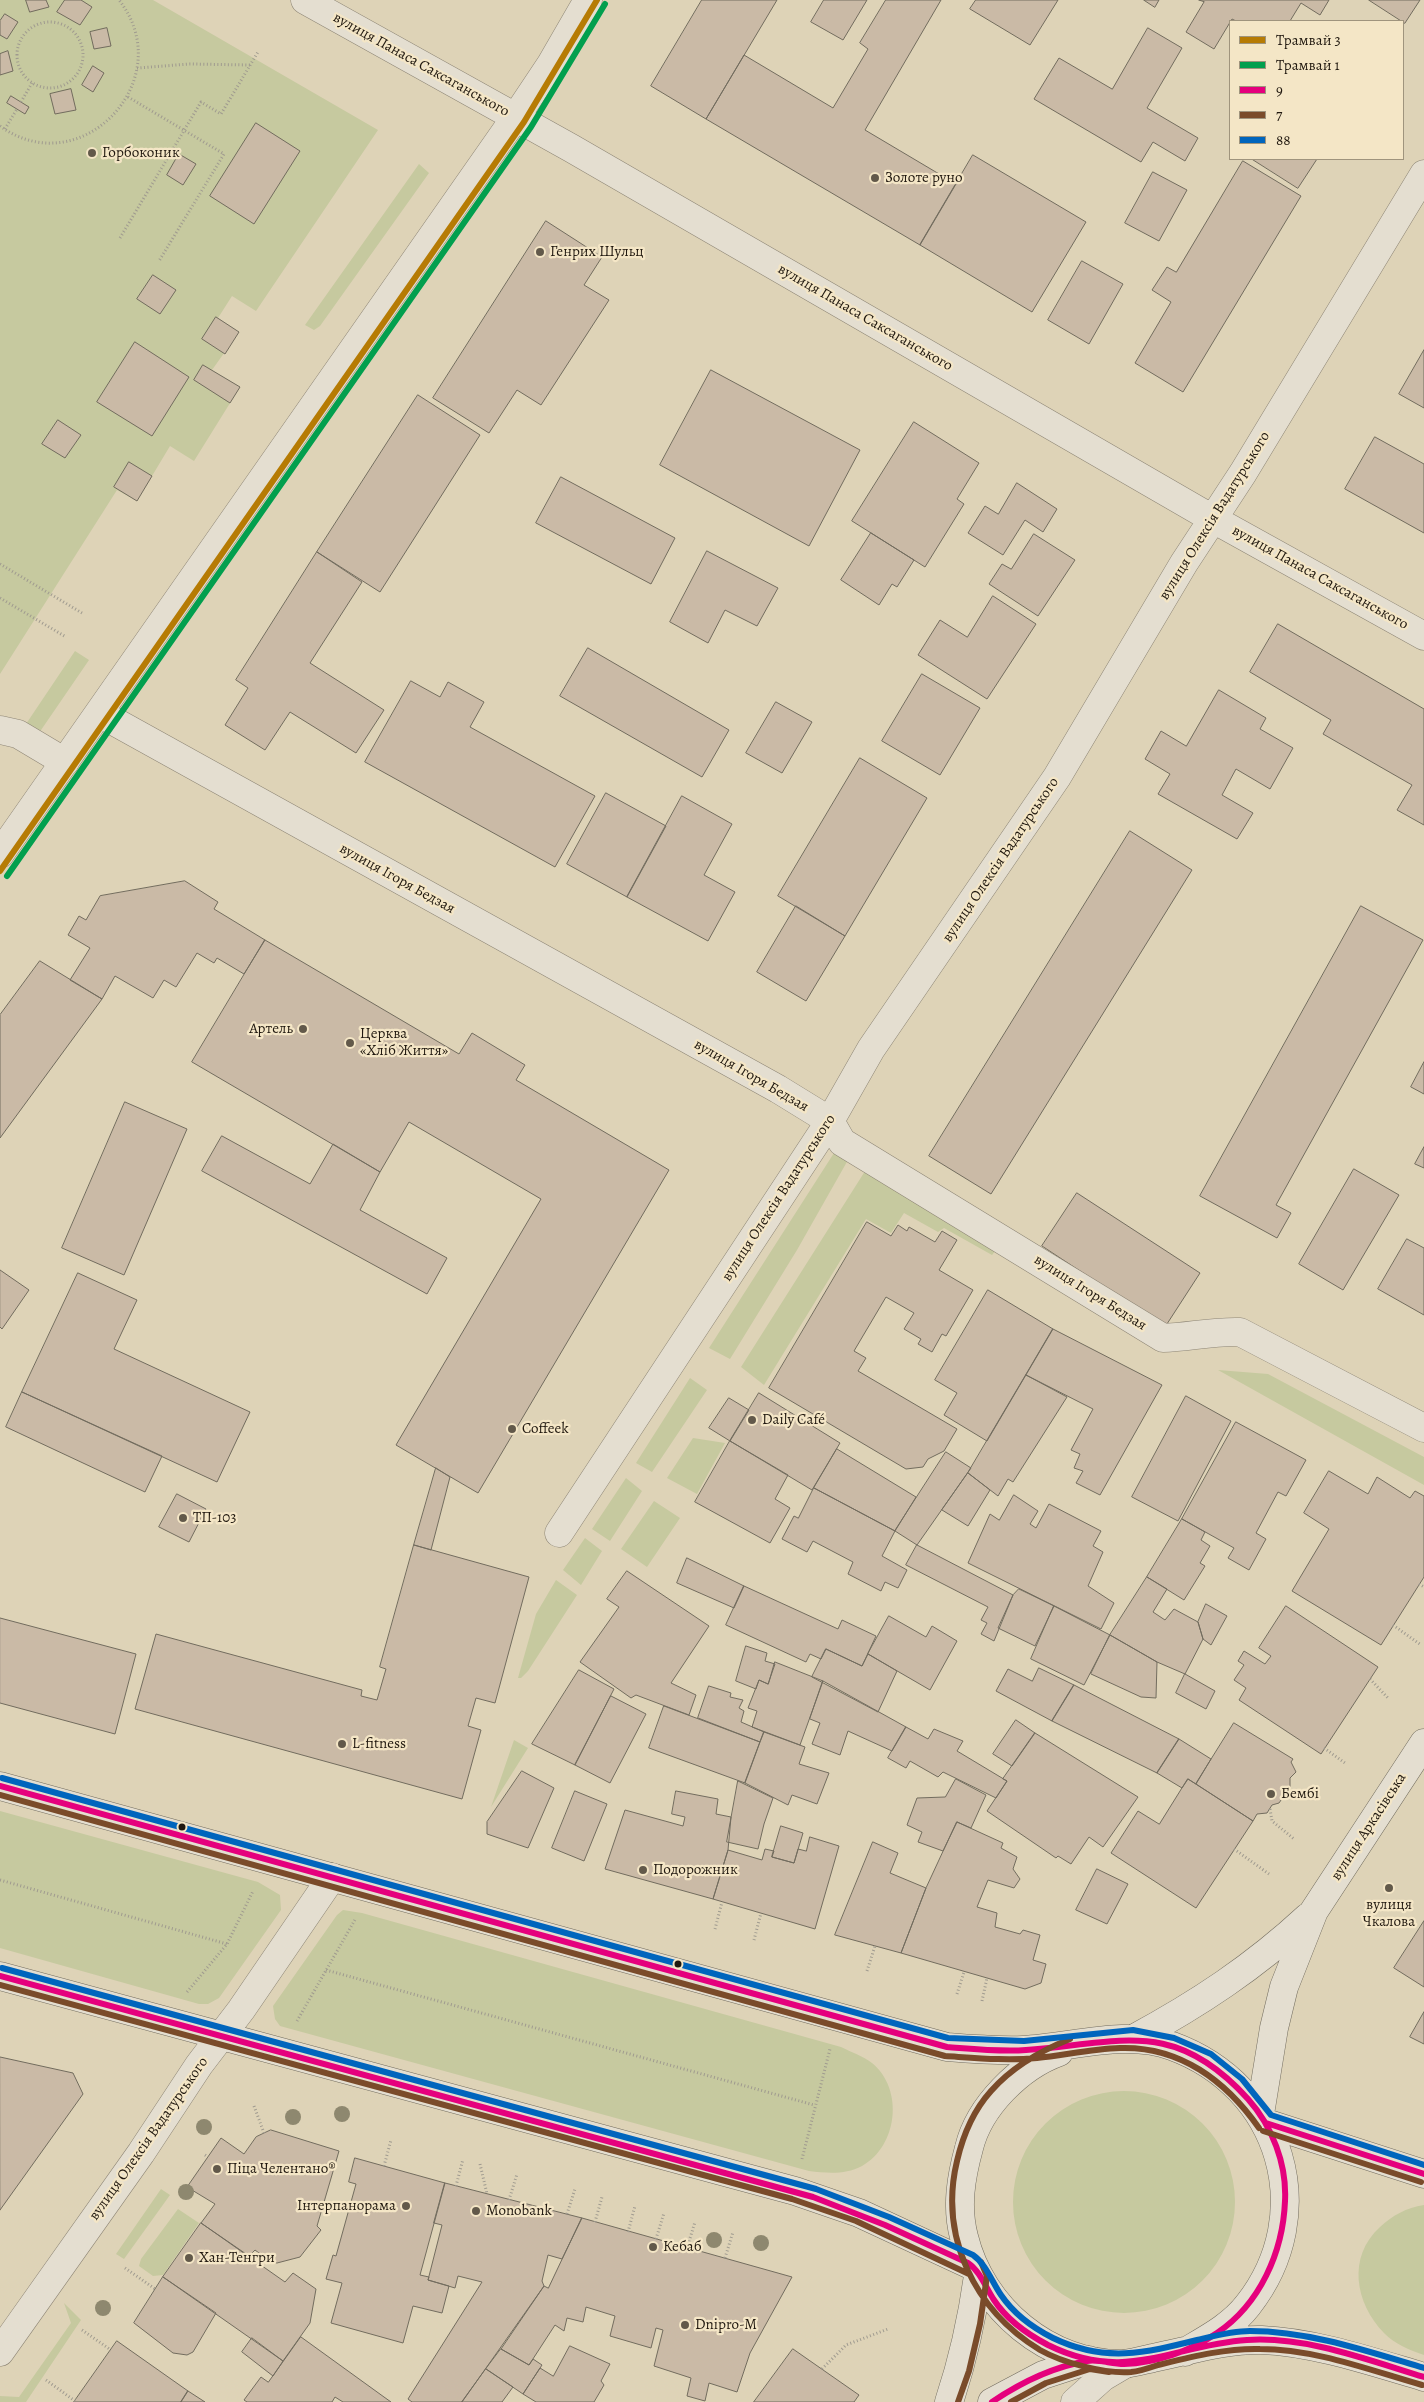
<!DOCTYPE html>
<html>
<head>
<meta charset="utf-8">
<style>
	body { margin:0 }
	#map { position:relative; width:1424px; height:2402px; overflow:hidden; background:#ded3b7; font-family:Alegreya,serif }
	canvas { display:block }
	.legend { position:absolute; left:1229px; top:20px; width:175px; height:140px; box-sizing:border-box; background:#f4e6c6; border:1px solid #9f947d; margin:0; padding:6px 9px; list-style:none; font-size:15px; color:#20180f }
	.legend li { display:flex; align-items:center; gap:10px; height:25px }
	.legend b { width:25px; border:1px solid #9f947d }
</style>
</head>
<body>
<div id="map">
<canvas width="1424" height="2402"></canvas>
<ul class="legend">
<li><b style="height:6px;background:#b67b04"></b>Трамвай 3</li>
<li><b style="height:6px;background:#029f4e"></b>Трамвай 1</li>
<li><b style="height:6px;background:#e5007d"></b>9</li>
<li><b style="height:6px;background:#7a4b2a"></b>7</li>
<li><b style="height:6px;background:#0065bd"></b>88</li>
</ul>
</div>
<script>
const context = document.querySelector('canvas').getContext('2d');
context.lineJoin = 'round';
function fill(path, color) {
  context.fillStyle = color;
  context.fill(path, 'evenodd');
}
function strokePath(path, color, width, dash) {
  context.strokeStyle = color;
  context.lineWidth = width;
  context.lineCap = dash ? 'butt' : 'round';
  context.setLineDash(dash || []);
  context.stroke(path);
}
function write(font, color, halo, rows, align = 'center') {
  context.font = font + ' Alegreya,serif';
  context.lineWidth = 4.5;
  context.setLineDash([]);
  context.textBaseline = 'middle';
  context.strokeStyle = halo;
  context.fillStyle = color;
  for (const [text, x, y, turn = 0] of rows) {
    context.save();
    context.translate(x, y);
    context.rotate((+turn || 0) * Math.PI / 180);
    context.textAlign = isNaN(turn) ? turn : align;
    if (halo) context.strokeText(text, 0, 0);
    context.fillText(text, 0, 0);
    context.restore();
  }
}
fill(new Path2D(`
	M0,0H153L378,130L256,311L232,296L218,318L239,332L212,370L240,387L194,461L170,446L137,501L117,490L0,674Z
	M419,164L429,173L320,326L314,330L305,325Z
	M75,651L89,660L39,733L26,724Z
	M834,1153L848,1160L797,1250L730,1359L709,1348Z
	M867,1168L1001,1244L992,1255L944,1228L938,1232L904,1213L891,1233L866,1219L764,1385L741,1367Z
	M1218,1370L1268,1374L1424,1457V1485Z
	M690,1378L707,1390L652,1472L636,1463Z
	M693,1438L725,1443L697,1494L667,1478Z
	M626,1478L642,1491L610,1541L592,1529Z
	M654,1501L680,1518L647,1567L621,1549Z
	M585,1538L602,1551L581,1585L563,1570Z
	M556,1580L577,1595L528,1671L521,1678H518L536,1614Z
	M514,1740L528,1748L491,1807Z
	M0,1811L258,1882L280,1895L281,1910L219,1998L208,2004H199L0,1948Z
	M343,1910L362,1913L841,2047C851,2052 863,2056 872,2063C904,2089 898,2146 862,2166C845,2175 827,2173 809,2171L280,2026L275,2019L273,2006L337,1915Z
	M1013 2202a111 111 0 1 1 222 0a111 111 0 1 1-222 0Z
	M161,2189L170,2195L124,2259L116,2254Z
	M1424,2205V2355C1409,2350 1395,2344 1384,2333C1355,2303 1347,2257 1380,2227C1393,2215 1406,2208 1424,2205Z
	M178,2209L199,2223L163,2275L153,2276L139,2266L141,2259Z
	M64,2303L81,2320L26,2402H0V2396L19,2397L71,2323Z`), '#c6c99f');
const building = new Path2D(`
	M26,0H46L49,7L30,12Z
	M65,0H81L92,7L80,25L57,12Z
	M702,0H777L706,119L651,86Z
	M824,0H867L843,40L811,22Z
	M886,0H941L865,130L956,184L920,245L706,119L744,55L833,108L868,49L860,43Z
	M976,0H1058L1030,45L970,9Z
	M1144,0H1159L1155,7Z
	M1199,0H1329L1320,15L1301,3L1290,21H1236L1232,19L1214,49L1186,32L1204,2Z
	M1369,0H1420L1405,23Z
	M5,14L18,22L7,39L0,35V21Z
	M107,28L111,46L94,49L90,32Z
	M1148,28L1182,48L1147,108L1198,138L1185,161L1153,142L1141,162L1034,99L1059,58L1112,89Z
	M8,51L13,71L0,75V54Z
	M93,66L104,73L93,92L82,85Z
	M71,89L76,110L55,114L50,94Z
	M11,96L29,107L25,114L7,103Z
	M256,123L300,151L254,224L210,196Z
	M179,154L196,164L183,185L167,175Z
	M973,155L1086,222L1032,312L920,245Z
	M1252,159H1317L1298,188Z
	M1243,161L1301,196L1183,392L1135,363L1171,302L1152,290L1167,267L1176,272Z
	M1153,172L1187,190L1159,241L1125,223Z
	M546,221L602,257L584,285L609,300L541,405L517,390L489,433L433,398Z
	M1082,261L1123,284L1089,344L1048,320Z
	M153,275L176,290L160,314L137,299Z
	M216,317L239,332L225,354L202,339Z
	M135,342L189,377L152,436L97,402Z
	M1424,350V408L1399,394Z
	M203,365L240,387L230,403L194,380Z
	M711,370L860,450L809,546L660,465Z
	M418,395L480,435L380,592L317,552Z
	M58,420L81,435L65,458L42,444Z
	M914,422L979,463L957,499L964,504L925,567L852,521Z
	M1375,437L1424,464V533L1345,489Z
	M129,462L152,476L137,501L114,487Z
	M561,477L675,538L651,584L536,523Z
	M1017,483L1057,509L1043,532L1025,520L1003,555L968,533L985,506L998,514Z
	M871,533L914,560L897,587L892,584L879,605L841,580Z
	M1034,534L1075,560L1038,616L989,584L1002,564L1011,569Z
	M707,551L778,588L757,626L725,610L708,643L670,622Z
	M317,552L362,582L310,663L384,710L356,753L290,712L265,750L225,725L248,688L236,680Z
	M993,596L1036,624L987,699L918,655L940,620L967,637Z
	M1278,624L1424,709V825L1397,810L1412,785L1323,734L1331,720L1250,672Z
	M588,648L729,730L702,777L560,696Z
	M922,674L980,708L940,775L882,741Z
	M411,681L440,697L448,682L484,702L470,727L595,796L555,867L365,762Z
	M1219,690L1266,718L1260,729L1293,748L1270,789L1236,769L1222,795L1253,813L1237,839L1158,794L1170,774L1145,759L1161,731L1186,746Z
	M776,702L812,722L782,773L746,753Z
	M860,758L927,798L845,936L778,896Z
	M606,793L666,826L627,897L567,864Z
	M682,796L732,824L704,875L735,892L708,941L627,897Z
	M1130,831L1192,870L991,1194L929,1156Z
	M185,881L218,902L214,909L265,940L244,974L217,958L214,963L197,953L176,987L164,980L153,998L115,976L102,999L70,980L90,948L68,935L79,916L86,920L100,896Z
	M796,906L845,936L806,1001L757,972Z
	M1361,906L1423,940L1276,1205L1291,1213L1277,1238L1200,1196Z
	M265,940L459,1054L472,1033L525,1065L516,1080L669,1170L478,1493L396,1445L541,1199L409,1122L380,1172L192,1062Z
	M40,961L102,999L0,1138V1015Z
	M1424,1062V1094L1411,1087Z
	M125,1102L187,1129L124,1275L62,1248Z
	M222,1136L310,1184L333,1144L380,1172L360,1210L447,1258L427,1294L202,1171Z
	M1424,1147V1168L1415,1164Z
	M1354,1169L1399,1195L1343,1290L1299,1264Z
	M1077,1193L1200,1273L1165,1327L1042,1246Z
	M867,1222L891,1236L898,1225L907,1231L909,1227L935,1242L942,1231L957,1240L939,1270L973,1290L946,1336L942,1334L932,1352L918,1344L921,1339L904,1329L914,1313L886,1297L854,1351L866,1358L858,1371L957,1429L944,1451L928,1459L923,1467L906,1469L769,1388Z
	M1407,1239L1424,1248V1315L1378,1289Z
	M0,1270L29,1290L2,1329L0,1327Z
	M78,1273L137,1300L114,1349L250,1412L217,1482L22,1392Z
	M988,1290L1053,1329L987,1441L944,1415L957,1393L935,1380Z
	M1053,1329L1162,1385L1100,1495L1076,1483L1083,1471L1074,1468L1080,1454L1071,1450L1093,1409L1026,1375Z
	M1026,1375L1067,1397L1013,1482L1008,1479L998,1496L968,1473Z
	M22,1392L162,1456L145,1492L6,1427Z
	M759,1393L840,1443L812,1490L730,1441Z
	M1186,1396L1231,1421L1178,1521L1132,1497Z
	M729,1398L749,1410L730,1441L709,1428Z
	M1236,1422L1306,1460L1286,1496L1278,1492L1256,1533L1266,1539L1249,1570L1228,1558L1234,1548L1182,1519Z
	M730,1441L788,1475L775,1499L790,1508L770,1543L695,1502Z
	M837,1449L916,1497L895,1531L814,1488Z
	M946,1452L971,1468L917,1545L895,1531Z
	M436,1468L450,1477L431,1550L414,1545Z
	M1329,1471L1368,1494L1377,1477L1410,1498L1415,1491L1424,1496V1577L1381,1645L1292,1591L1329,1529L1304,1513Z
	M968,1473L990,1490L968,1526L942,1510Z
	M814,1488L895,1531L882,1556L907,1570L898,1588L885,1582L881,1591L848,1574L853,1562L813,1541L807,1552L782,1539L794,1516L798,1518Z
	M177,1494L206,1509L189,1542L159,1527Z
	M1014,1495L1038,1511L1030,1524L1036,1528L1049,1504L1101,1531L1093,1546L1103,1552L1088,1586L1114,1603L1101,1629L968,1563L990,1514L999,1520Z
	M1182,1519L1205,1532L1201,1540L1210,1546L1200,1563L1205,1566L1184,1600L1147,1577Z
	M414,1545L529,1577L495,1703L476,1698L468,1726L481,1730L462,1799L135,1709L156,1634L362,1690L361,1696L377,1700L386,1669L380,1667Z
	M917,1545L1013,1595L994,1641L981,1634L987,1623L981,1620L988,1607L906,1565Z
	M687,1558L744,1586L734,1608L677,1583Z
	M627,1571L709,1626L671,1683L696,1695L689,1715L636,1695L631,1698L580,1662L619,1607L607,1599Z
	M1147,1577L1167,1589L1153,1612L1165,1620L1174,1609L1198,1622L1203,1639L1185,1674L1157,1662L1110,1635Z
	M744,1586L838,1629L842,1620L876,1636L862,1666L826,1649L821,1659L810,1654L806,1662L726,1625Z
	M1019,1589L1054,1606L1035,1646L998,1628L1013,1595Z
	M1206,1604L1227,1616L1211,1645L1203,1639L1198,1622Z
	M1054,1606L1110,1635L1084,1685L1031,1659Z
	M1286,1606L1378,1667L1321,1754L1239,1700L1246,1688L1234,1680L1244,1665L1238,1661L1244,1651L1265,1664L1271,1656L1259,1648Z
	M889,1616L926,1637L932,1626L957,1641L930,1690L868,1654Z
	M0,1618L136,1654L115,1734L0,1703Z
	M1110,1635L1157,1662L1156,1698L1141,1697L1091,1674Z
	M746,1646L767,1653L765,1661L775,1664L768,1684L759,1680L756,1689L736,1681Z
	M826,1649L862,1666L868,1654L897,1671L878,1712L812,1677Z
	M775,1662L823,1681L800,1745L752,1727L757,1711L748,1708L759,1680L768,1684Z
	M1039,1668L1074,1685L1052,1721L996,1691L1008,1669L1032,1681Z
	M579,1670L614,1689L575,1765L532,1744Z
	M1185,1674L1215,1691L1206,1709L1176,1693Z
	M823,1681L906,1727L892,1751L848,1731L840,1755L812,1744L820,1723L810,1719Z
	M1074,1685L1179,1739L1157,1773L1052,1721Z
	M709,1686L731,1693L730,1697L743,1700L739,1708L744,1711L741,1722L764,1732L760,1742L698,1718Z
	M611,1696L646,1714L610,1783L575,1765Z
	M664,1706L760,1742L745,1783L649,1748Z
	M1016,1720L1035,1733L1012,1766L993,1754Z
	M1234,1723L1293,1759L1291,1762L1296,1772L1290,1778V1787L1279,1803L1272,1805L1267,1813L1257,1814L1253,1821L1196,1784Z
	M906,1727L928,1739L934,1729L963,1741L957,1751L1007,1781L996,1798L943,1772L938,1777L910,1761L906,1768L888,1758Z
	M764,1732L805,1747L799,1764L829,1773L817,1804L792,1795L788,1805L745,1783Z
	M1035,1733L1138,1797L1103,1847L1089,1837L1071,1864L1058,1856L1056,1858L987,1811L1007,1781L1003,1779Z
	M1179,1739L1211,1759L1196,1784L1188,1779L1182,1788L1157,1773Z
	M522,1771L554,1788L528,1848L487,1834V1822Z
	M956,1779L986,1795L971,1828L957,1822L943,1851L918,1842L922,1832L907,1825L917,1798L945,1797Z
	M1188,1779L1253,1821L1196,1908L1111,1853L1138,1811L1159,1824Z
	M738,1781L773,1798L764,1824L758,1849L727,1842Z
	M575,1791L607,1804L584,1861L552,1848Z
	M676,1791L718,1799L716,1814L731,1817L728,1850L713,1899L605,1869L625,1810L683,1826L685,1817L672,1814Z
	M957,1822L1003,1843L1001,1848L1017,1857L1013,1869L1020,1879L1014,1888L988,1880L977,1907L997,1913L995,1927L1020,1934L1023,1930L1040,1935L1033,1960L1046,1964L1041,1983L1025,1989L901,1953L926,1888Z
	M781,1826L803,1833L794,1863L772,1857Z
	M810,1837L839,1846L815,1929L713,1899L728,1850L762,1860L765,1849L774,1851L772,1857L794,1863L798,1849L806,1851Z
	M873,1842L898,1853L890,1873L926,1888L901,1953L835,1935Z
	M1097,1869L1128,1884L1107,1924L1076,1910Z
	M1424,1921V1987L1394,1968Z
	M1424,2012V2044L1410,2037Z
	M0,2057L73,2073L83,2094L0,2210Z
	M271,2130L339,2151L317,2226L321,2230L300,2257L277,2263L271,2262L255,2250L249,2256L201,2223L215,2204L187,2187L221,2138L244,2154L256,2137Z
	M355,2158L445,2183L420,2275L429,2277L428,2280L449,2286L442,2313L413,2306L403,2343L331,2323L342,2283L326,2279L333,2255L336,2256L356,2184L349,2182Z
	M445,2183L582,2218L562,2259L548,2255L542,2281L544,2286L462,2402H412L408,2399L482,2282L458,2276L455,2288L428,2280L442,2225L434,2223Z
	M582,2218L792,2277L750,2353L737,2392L709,2383L705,2401L687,2396L691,2378L654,2366L663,2330L656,2328L651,2348L610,2336L615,2316L586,2307L583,2322L567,2318L564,2331L555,2325L529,2365L501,2349L544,2286L548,2288Z
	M201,2223L285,2282L293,2273L316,2289L310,2323L283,2361L163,2277Z
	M163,2277L216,2313L193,2352L187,2355L173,2353L134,2323Z
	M301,2337L384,2397L391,2402H343L335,2397L332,2402H247L244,2400L261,2377L268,2382Z
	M252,2338L283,2361L273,2376L242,2352Z
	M117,2341L188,2391L181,2402H74Z
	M570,2346L610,2364L601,2381L604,2385L594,2402H536L523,2394L540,2368L553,2376Z
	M501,2349L529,2365L533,2359L542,2365L523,2394L486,2369Z
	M793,2349L859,2395L854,2402H754Z
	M486,2369L513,2387L502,2402H462Z
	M188,2391L205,2402H181Z`);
fill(building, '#cabaa6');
strokePath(building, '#726c5e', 1);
const pedestrian = new Path2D(`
	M0,730L18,734L65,762`);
const minor = new Path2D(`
	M305,0L571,148L1213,519L1424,636
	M99,713L778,1089L830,1121L842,1142L1163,1338C1189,1337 1214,1331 1240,1332L1424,1428
	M0,854L515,118L551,64L588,0
	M559,1533L830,1121L871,1049L1057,777L1184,563L1243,473L1424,174
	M0,2352L141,2153L199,2065L241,2010L332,1877`);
const tertiary = new Path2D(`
	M1075,2402L1103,2377L1125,2364`);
const secondary = new Path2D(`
	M0,1786L947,2047C972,2049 997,2051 1023,2050C1071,2048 1125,2029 1172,2046C1282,2086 1320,2213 1248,2305C1232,2326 1207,2339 1185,2352
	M0,1976L795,2191L859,2213L973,2266
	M1133,2039C1198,2004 1254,1967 1308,1917
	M1059,2052C1020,2066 979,2106 969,2148C961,2177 956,2207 964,2237C981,2308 1049,2366 1124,2364C1133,2363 1144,2360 1153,2358C1189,2351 1225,2339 1262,2340C1314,2342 1373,2362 1424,2377
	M1260,2114L1274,2028L1284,1987L1314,1911L1424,1743
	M1266,2123L1424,2174
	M949,2402C963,2360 972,2319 978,2276
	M992,2402L1043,2375L1089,2360`);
strokePath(pedestrian, '#8d8575', 29);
strokePath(minor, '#8d8575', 29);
strokePath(tertiary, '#8d8575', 29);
strokePath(secondary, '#726c5e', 29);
strokePath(new Path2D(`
	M17 55a33 33 0 1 1 66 0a33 33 0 1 1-66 0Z
	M137,68L190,64L250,65
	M128,97L224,154L159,261
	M21,102L32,83
	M0,126C81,185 181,79 119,0
	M5,129L17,109
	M120,238L201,102L221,114L258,52
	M0,564L82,613
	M0,598L66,637
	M1419,1584L1424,1587
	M1393,1625L1421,1645
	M1370,1679L1388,1698
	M1324,1748L1345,1763
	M1270,1809L1272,1821L1294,1839
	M1234,1849L1269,1874
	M0,1880L227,1944
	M715,1929L722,1902
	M754,1940L761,1913
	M326,1970L814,2105
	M867,1971L875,1946
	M187,1992L227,1944L253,1891
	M957,1994L964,1972
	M982,2001L987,1978
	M297,2021L356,1918
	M254,2106L264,2133
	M205,2155L208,2157
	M802,2159L830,2049
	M480,2164L487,2194
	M384,2166L391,2140
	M456,2186L463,2159
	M509,2200L517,2174
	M567,2214L575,2189
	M595,2222L602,2197
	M628,2232L635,2206
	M656,2239L664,2213
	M687,2248L695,2222
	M725,2258L733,2232
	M125,2268L155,2289
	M82,2330L111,2350
	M822,2369L846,2345L888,2329
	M46,2380L75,2401`), '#9f9a8f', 3, [1, 2.5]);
strokePath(pedestrian, '#e4ded0', 28);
strokePath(minor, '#e4ded0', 28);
strokePath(tertiary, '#e4ded0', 28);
strokePath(secondary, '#e4ded0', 28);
strokePath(new Path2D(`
	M0,1786L947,2047C973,2049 1000,2052 1026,2050C1120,2043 1174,2017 1248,2099C1272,2126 1287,2164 1285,2201C1283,2252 1260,2304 1217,2333C1191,2351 1155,2363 1124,2364C1111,2364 1099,2359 1087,2361C1053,2367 1020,2383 992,2402
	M0,1976L813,2197L885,2225L968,2263C980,2271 986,2288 994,2300C1007,2320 1027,2334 1048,2345C1127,2384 1171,2345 1247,2340C1306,2336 1368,2360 1424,2377
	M1266,2123L1424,2174`), '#e5007d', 6);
strokePath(new Path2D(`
	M0,1795L945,2056C976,2058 1007,2061 1037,2058C1065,2055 1092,2049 1120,2048C1180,2046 1226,2081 1259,2128
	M0,1985L792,2199L856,2221L969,2274
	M1070,2039C1040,2051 1013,2066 991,2091C973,2111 963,2135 957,2161C939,2236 974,2310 1040,2350C1063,2363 1105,2374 1131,2372C1141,2371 1149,2368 1158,2365C1191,2357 1226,2348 1260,2349C1315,2349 1369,2370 1422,2385
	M1263,2131L1421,2182
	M958,2402L969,2371L980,2324L987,2276L981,2262
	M1011,2402L1046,2383L1090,2369L1109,2372`), '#7a4b2a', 6);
strokePath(new Path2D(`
	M2,1778L948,2038L1024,2041L1133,2030L1174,2038L1211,2054L1242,2079L1271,2115L1424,2165
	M2,1968L816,2189L889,2217L973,2255C986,2264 992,2282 1001,2295C1014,2314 1033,2328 1053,2338C1105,2363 1145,2353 1197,2340C1214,2336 1232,2331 1250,2331C1309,2331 1367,2351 1424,2368`), '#0065bd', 6);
strokePath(new Path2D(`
	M0,871L524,122L597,0`), '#b67b04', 6);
strokePath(new Path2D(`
	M7,876L531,127L605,4`), '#029f4e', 6);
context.fillStyle = '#8e886f';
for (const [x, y] of [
	[342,2114],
	[293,2117],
	[204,2127],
	[186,2192],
	[714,2240],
	[761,2243],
	[103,2308]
]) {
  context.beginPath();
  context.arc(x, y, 8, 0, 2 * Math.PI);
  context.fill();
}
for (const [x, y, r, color] of [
	[92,153,5,"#62594a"],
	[875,178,5,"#62594a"],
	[540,252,5,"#62594a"],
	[303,1029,5,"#62594a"],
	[350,1043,5,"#62594a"],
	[752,1420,5,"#62594a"],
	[512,1429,5,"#62594a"],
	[183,1518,5,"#62594a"],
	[342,1744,5,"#62594a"],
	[1271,1794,5,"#62594a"],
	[182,1827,4.5,"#20180f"],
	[643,1870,5,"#62594a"],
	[1389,1888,5,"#62594a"],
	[678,1964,4.5,"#20180f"],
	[217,2169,5,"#62594a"],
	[406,2206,5,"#62594a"],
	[476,2211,5,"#62594a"],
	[653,2247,5,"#62594a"],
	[189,2258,5,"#62594a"],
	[685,2325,5,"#62594a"]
]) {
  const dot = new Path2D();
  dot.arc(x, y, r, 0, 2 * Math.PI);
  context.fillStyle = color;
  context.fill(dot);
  strokePath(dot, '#f4e6c6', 2);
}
write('15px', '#20180f', '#f4e6c6', [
	["вулиця Панаса Саксаганського",421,65,29],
	["вулиця Панаса Саксаганського",865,318,30],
	["вулиця Олексія Вадатурського",1215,516,-58],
	["вулиця Панаса Саксаганського",1320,578,29],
	["вулиця Олексія Вадатурського",1001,860,-56],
	["вулиця Ігоря Бедзая",397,879,29],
	["вулиця Ігоря Бедзая",751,1076,30],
	["вулиця Олексія Вадатурського",779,1198,-57],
	["вулиця Ігоря Бедзая",1090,1293,32],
	["вулиця Аркасівська",1369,1827,-57],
	["вулиця Олексія Вадатурського",149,2139,-55]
]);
write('15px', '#20180f', '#f4e6c6', [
	["Горбоконик",102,153],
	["Золоте руно",885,178],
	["Генрих Шульц",550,252],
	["Артель",293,1029,"right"],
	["Церква",360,1034],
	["«Хліб Життя»",360,1051],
	["Daily Café",762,1420],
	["Coffeek",522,1429],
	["ТП-103",193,1518],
	["L-fitness",352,1744],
	["Бембі",1281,1794],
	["Подорожник",653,1870],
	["вулиця",1389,1905,"center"],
	["Чкалова",1389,1922,"center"],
	["Піца Челентано®",227,2169],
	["Інтерпанорама",396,2206,"right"],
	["Monobank",486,2211],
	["Кебаб",663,2247],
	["Хан-Тенгри",199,2258],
	["Dnipro-M",695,2325]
], 'left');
</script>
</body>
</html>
